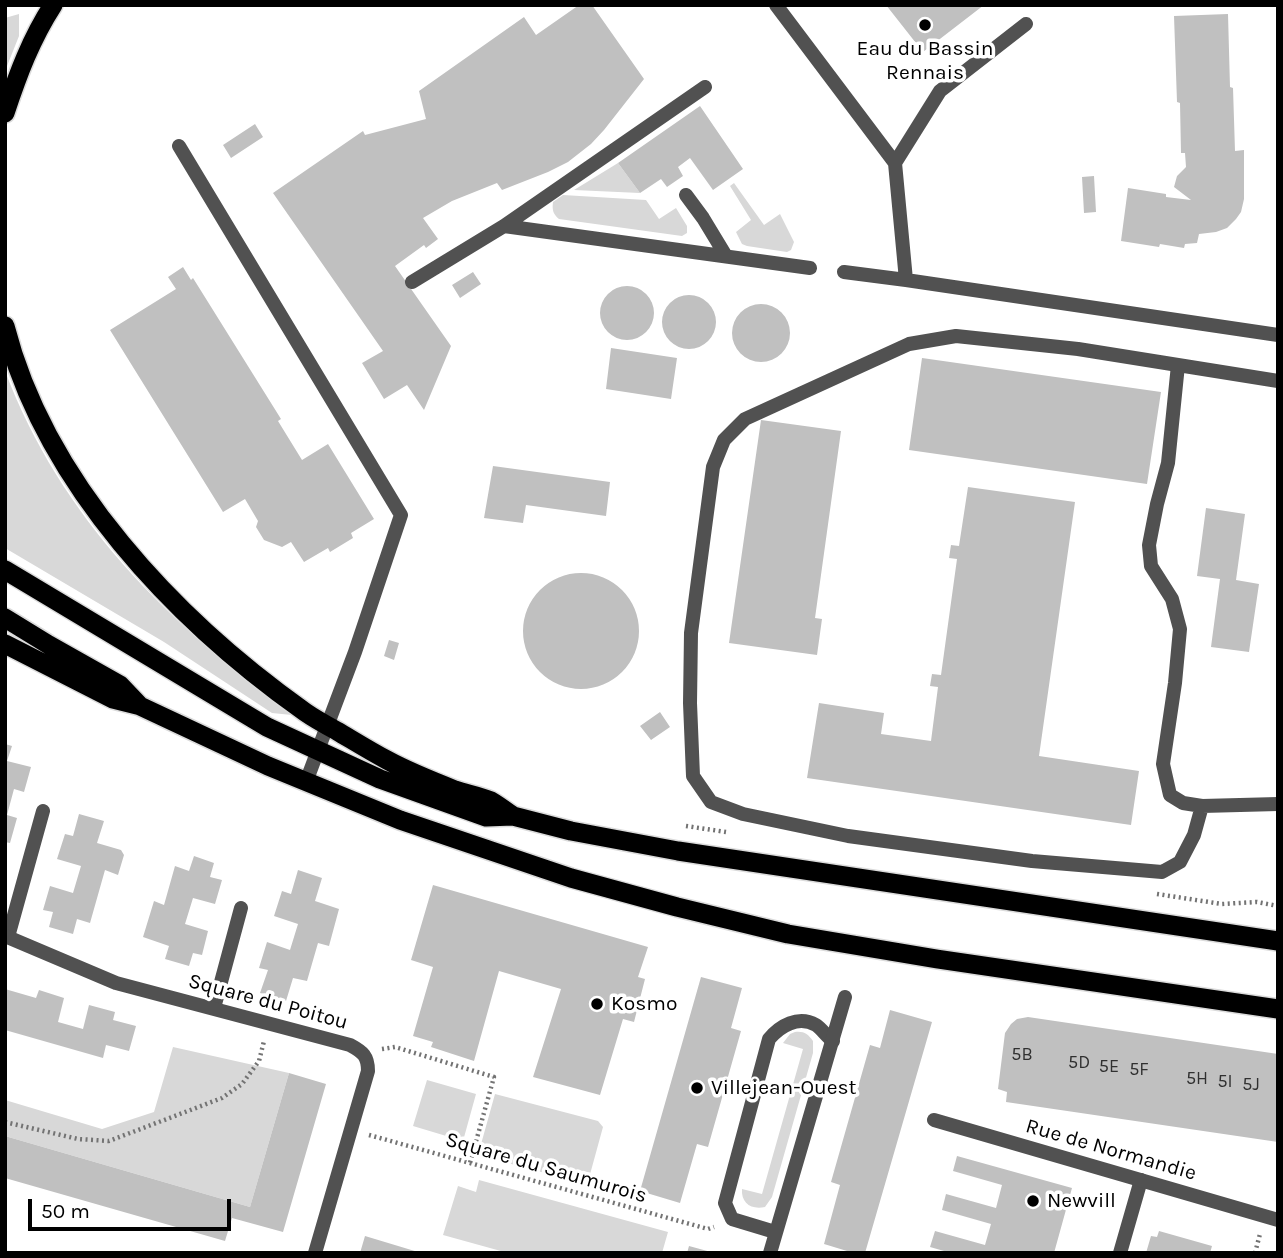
<!DOCTYPE html>
<html>
<head>
<meta charset="utf-8">
<style>
	body { margin:0 }
	#map { position:relative; width:1283px; height:1258px; overflow:hidden; background:#fff; font-family:Karla,sans-serif }
	canvas { display:block }
	.frame { position:absolute; inset:0; border:7px solid #000; pointer-events:none }
	.scale { position:absolute; left:28px; top:1199px; width:203px; height:32px; box-sizing:border-box; border:4px solid #000; border-top:0; padding-left:9px; font-size:21px; line-height:24px; white-space:nowrap; color:#000; -webkit-text-stroke:5px #fff; paint-order:stroke }
</style>
</head>
<body>
<div id="map">
<canvas width="1283" height="1258"></canvas>
<div class="frame"></div>
<div class="scale">50 m</div>
</div>
<script>
const context = document.querySelector('canvas').getContext('2d');
context.lineJoin = 'round';
function fill(path, color) {
  context.fillStyle = color;
  context.fill(path, 'evenodd');
}
function strokePath(path, color, width, dash) {
  context.strokeStyle = color;
  context.lineWidth = width;
  context.lineCap = dash ? 'butt' : 'round';
  context.setLineDash(dash || []);
  context.stroke(path);
}
function write(font, color, halo, rows, align = 'center') {
  context.font = font + ' Karla,sans-serif';
  context.lineWidth = 7;
  context.setLineDash([]);
  context.textBaseline = 'middle';
  context.strokeStyle = halo;
  context.fillStyle = color;
  for (const [text, x, y, turn = 0] of rows) {
    context.save();
    context.translate(x, y);
    context.rotate((+turn || 0) * Math.PI / 180);
    context.textAlign = isNaN(turn) ? turn : align;
    if (halo) context.strokeText(text, 0, 0);
    context.fillText(text, 0, 0);
    context.restore();
  }
}
fill(new Path2D(`
	M19,14V36L5,71V18Z
	M618,163L640,193L574,190Z
	M734,183L764,225L780,214L794,242L791,250L787,252L747,246L742,244L736,232L751,220L730,186Z
	M563,195L646,200L659,219L676,208L687,226V233L682,236L559,219C553,214 552,210 553,202Z
	M5,371C61,519 168,623 292,715L272,713L164,642L5,548Z
	M795,1032C804,1031 808,1034 813,1041V1053L772,1197L765,1207C751,1210 741,1203 742,1189L762,1194L803,1049L783,1043L790,1034Z
	M173,1047L289,1073L250,1207L5,1136V1100L102,1129L154,1112Z
	M427,1080L476,1094L463,1141L413,1126Z
	M495,1094L598,1121L603,1127L589,1178L582,1183L478,1155Z
	M479,1180L668,1232L662,1253H508L443,1235L458,1186L476,1192Z`), '#d8d8d8');
fill(new Path2D(`
	M579,5H592L644,79L604,130L591,144L568,162L548,172L502,190L497,183L452,201L423,218L438,239L426,248L424,245L395,266L451,346L424,410L407,385L384,399L362,363L383,351L273,193L363,131L365,135L426,119L419,91L524,17L536,35Z
	M886,5H984L923,52Z
	M1228,14L1230,87L1233,88L1235,151L1244,150V199L1241,212L1236,219L1227,228L1216,232L1199,234L1197,243L1185,244L1184,248L1160,244L1159,247L1121,241L1128,188L1166,194V197L1191,200L1174,187L1177,176L1186,167L1185,153H1181L1180,103L1177,102L1174,16Z
	M700,106L743,169L713,190L690,158L678,167L683,176L667,187L661,179L640,193L618,163Z
	M255,124L263,137L231,158L223,145Z
	M1094,176L1096,212L1084,213L1082,177Z
	M183,267L191,280L193,278L281,419L278,421L302,460L328,444L374,519L351,533L353,538L330,552L328,548L304,562L291,542L282,547L264,540L256,527L258,521L245,499L223,512L110,330L176,289L168,277Z
	M473,272L481,284L460,298L452,285Z
	M600 313a27 27 0 1 1 54 0a27 27 0 1 1-54 0Z
	M662 322a27 27 0 1 1 54 0a27 27 0 1 1-54 0Z
	M732 333a29 29 0 1 1 58 0a29 29 0 1 1-58 0Z
	M611,348L677,358L671,399L606,389Z
	M922,358L1161,392L1147,484L909,450Z
	M761,420L841,431L815,618L822,619L817,655L729,643Z
	M493,466L610,482L606,516L526,505L523,523L484,518Z
	M968,487L1075,502L1039,756L1139,771L1131,825L807,778L819,703L884,713L881,734L931,741L938,687L930,686L932,674L941,675L957,559L949,558L951,545L959,546Z
	M1206,508L1245,514L1236,580L1259,584L1249,652L1211,647L1220,579L1197,576Z
	M523 631a58 58 0 1 1 116 0a58 58 0 1 1-116 0Z
	M389,640L399,643L394,660L384,656Z
	M660,712L670,727L651,740L640,726Z
	M5,744L12,746L7,761L31,767L24,792L14,789L7,815L17,818L10,843L5,842Z
	M79,814L104,821L97,843L121,850L124,855L118,875L105,870L90,923L77,919L73,934L49,927L53,912L43,910L50,886L73,893L81,866L57,859L65,834L73,836Z
	M194,856L214,863L210,877L222,880L215,904L193,898L185,924L208,931L202,955L193,953L189,966L165,959L169,946L143,937L154,901L164,905L175,866L189,871Z
	M298,870L322,878L315,901L339,909L329,946L318,943L307,981L293,978L286,1001L260,993L268,970L259,968L267,942L290,950L298,924L274,916L282,891L291,894Z
	M433,885L648,947L638,977L645,979L634,1022L623,1019L600,1095L533,1077L561,989L499,971L474,1061L431,1047L433,1042L413,1036L433,967L411,960Z
	M701,977L742,988L731,1028L741,1031L708,1147L697,1144L680,1203L640,1191Z
	M5,989L36,998L39,990L64,998L58,1022L83,1029L89,1005L115,1012L113,1020L136,1026L129,1051L106,1045L103,1058L5,1030Z
	M890,1010L932,1022L865,1253H846L847,1251L824,1244L840,1185L831,1182L870,1045L880,1048Z
	M1028,1017L1278,1054V1142L1006,1102L1007,1092L998,1089L1005,1033L1011,1024L1017,1019Z
	M289,1073L326,1084L283,1232L232,1218L225,1241L5,1178V1136L250,1207Z
	M957,1156L1072,1188L1054,1253H951L930,1247L935,1231L985,1245L991,1224L942,1210L946,1194L996,1208L1002,1185L953,1171Z
	M1159,1231L1212,1246L1210,1253H1146L1151,1236L1157,1237Z
	M365,1236L418,1252V1253H360Z
	M689,1246L711,1252V1253H687Z`), '#c0c0c0');
const trunk = new Path2D(`
	M5,113C18,74 31,39 53,5
	M5,326C45,483 175,620 305,712C315,719 326,725 337,731C354,741 370,751 387,760C409,772 432,781 455,790C467,794 480,796 491,801C498,805 506,811 513,816
	M5,570L267,727L380,779L486,817L513,816L571,831L678,851L1278,941
	M5,618L49,645L120,685L140,706L268,766L400,820L571,878L677,907L788,934L937,959L1278,1009
	M5,644L113,699L137,705`);
strokePath(trunk, '#dbdbdb', 22);
strokePath(new Path2D(`
	M686,826L726,832
	M1157,894L1222,904L1257,902L1278,906
	M382,1049L395,1047L494,1077L470,1163
	M5,1122L78,1139L109,1141L222,1098L242,1084L259,1061L264,1041
	M369,1135L708,1229L714,1227
	M1255,1253L1260,1234`), '#737373', 4.5, [2, 3.5]);
strokePath(new Path2D(`
	M776,5L895,163L906,280
	M179,146L401,515L355,652L306,782
	M895,163L940,91L1026,24
	M686,195L703,218L726,256
	M504,226L705,87
	M844,272L906,280L1278,335
	M412,282L504,226L810,268
	M1178,365L1168,463L1157,504L1149,545L1151,566L1172,599L1180,629L1175,683L1163,764L1170,795L1183,803L1202,806
	M1278,381L1078,349L956,336L909,344L745,419L724,440L713,467L691,633L690,703L693,776L711,802L743,814L848,836L1032,861L1162,872L1180,862L1194,835L1202,806L1278,804
	M8,937L43,811
	M214,1008L241,908
	M775,1232L732,1219L725,1203L769,1039C780,1026 798,1015 816,1025C822,1029 827,1037 833,1041
	M1120,1253L1141,1180`), '#515151', 14);
strokePath(new Path2D(`
	M5,936L116,983L350,1045C363,1052 368,1056 368,1071L315,1253
	M934,1120L1278,1220
	M770,1253L845,997`), '#515151', 14);
strokePath(trunk, '#000', 19);
for (const [x, y, r, color] of [
	[925,25,7,"#000"],
	[597,1004,7,"#000"],
	[697,1088,7,"#000"],
	[1033,1201,7,"#000"]
]) {
  const dot = new Path2D();
  dot.arc(x, y, r, 0, 2 * Math.PI);
  context.fillStyle = color;
  context.fill(dot);
  strokePath(dot, '#fff', 2.5);
}
write('18px', '#303030', null, [
	["5B",1022,1055],
	["5D",1079,1063],
	["5E",1109,1067],
	["5F",1139,1070],
	["5H",1197,1079],
	["5I",1225,1082],
	["5J",1251,1085]
]);
write('21px', '#000', '#fff', [
	["Eau du Bassin",925,49,"center"],
	["Rennais",925,73,"center"],
	["Kosmo",611,1004],
	["Villejean-Ouest",711,1088],
	["Newvill",1047,1201]
], 'left');
write('21px', '#000', '#fff', [
	["Square du Poitou",268,1002,15],
	["Rue de Normandie",1111,1150,16],
	["Square du Saumurois",546,1168,16]
]);
</script>
</body>
</html>
